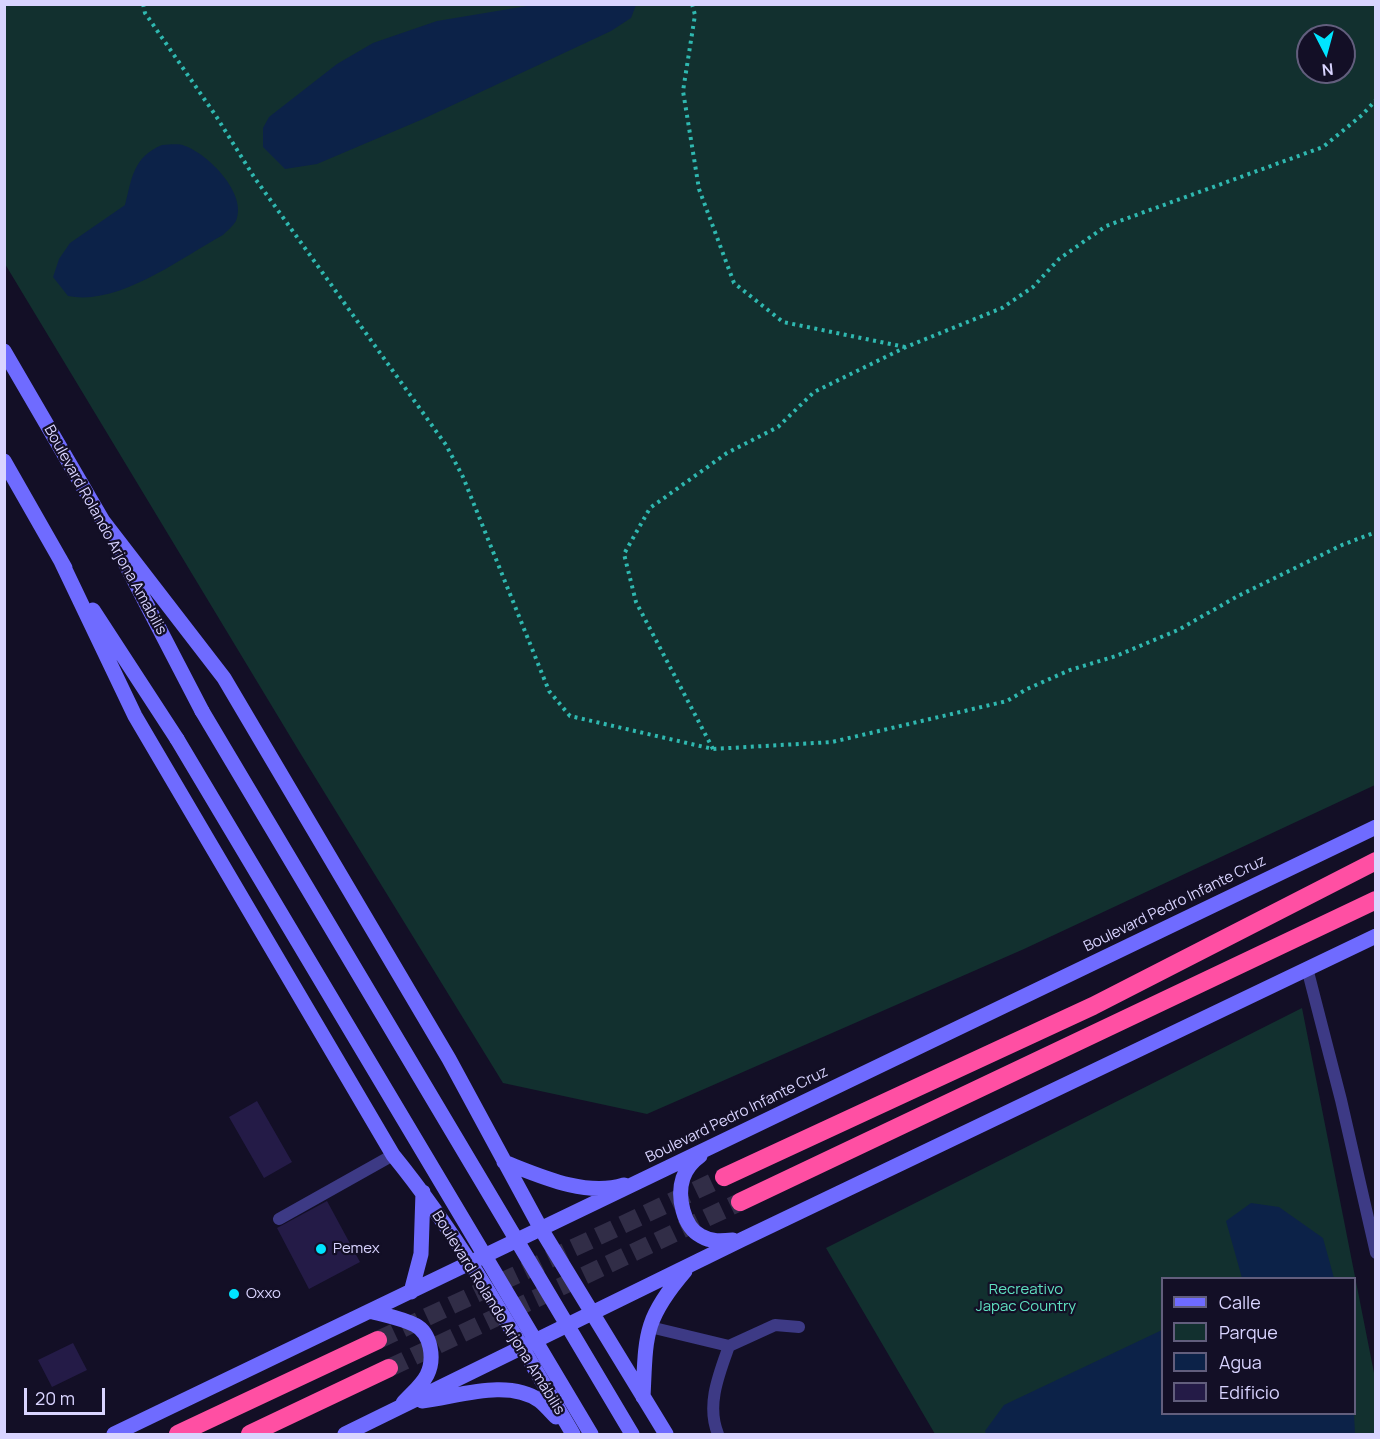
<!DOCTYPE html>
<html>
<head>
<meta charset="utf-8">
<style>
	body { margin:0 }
	#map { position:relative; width:1380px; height:1439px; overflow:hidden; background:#130f26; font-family:Manrope,sans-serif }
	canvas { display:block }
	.frame { position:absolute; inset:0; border:6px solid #d9d4ff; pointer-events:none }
	.legend { position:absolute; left:1161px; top:1277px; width:195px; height:138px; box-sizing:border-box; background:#130f26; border:2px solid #625e7d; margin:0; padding:8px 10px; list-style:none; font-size:18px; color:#d9d4ff }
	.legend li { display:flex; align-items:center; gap:12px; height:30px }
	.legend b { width:30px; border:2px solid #625e7d }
	.north { position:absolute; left:1296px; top:24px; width:60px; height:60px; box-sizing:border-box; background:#130f26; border:2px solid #625e7d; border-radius:50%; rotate:174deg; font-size:16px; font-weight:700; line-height:24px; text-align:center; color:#d9d4ff }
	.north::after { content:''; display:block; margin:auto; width:21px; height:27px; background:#00e5ff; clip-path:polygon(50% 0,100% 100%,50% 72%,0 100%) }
	.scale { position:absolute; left:24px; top:1388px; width:81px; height:27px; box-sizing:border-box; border:3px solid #d9d4ff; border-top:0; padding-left:8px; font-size:18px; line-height:21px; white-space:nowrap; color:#d9d4ff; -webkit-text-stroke:4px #130f26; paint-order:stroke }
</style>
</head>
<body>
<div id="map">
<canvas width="1380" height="1439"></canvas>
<div class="frame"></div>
<ul class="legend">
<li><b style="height:8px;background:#6f6bff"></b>Calle</li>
<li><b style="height:16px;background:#12302f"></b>Parque</li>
<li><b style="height:16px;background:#0c2248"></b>Agua</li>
<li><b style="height:16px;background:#241b47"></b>Edificio</li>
</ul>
<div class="north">N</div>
<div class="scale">20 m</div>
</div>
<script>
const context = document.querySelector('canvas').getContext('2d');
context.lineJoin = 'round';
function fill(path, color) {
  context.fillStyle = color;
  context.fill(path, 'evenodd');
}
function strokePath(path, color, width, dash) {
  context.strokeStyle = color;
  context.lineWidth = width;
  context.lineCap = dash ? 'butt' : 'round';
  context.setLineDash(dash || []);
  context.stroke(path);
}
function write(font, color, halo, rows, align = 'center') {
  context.font = font + ' Manrope,sans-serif';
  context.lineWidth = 4.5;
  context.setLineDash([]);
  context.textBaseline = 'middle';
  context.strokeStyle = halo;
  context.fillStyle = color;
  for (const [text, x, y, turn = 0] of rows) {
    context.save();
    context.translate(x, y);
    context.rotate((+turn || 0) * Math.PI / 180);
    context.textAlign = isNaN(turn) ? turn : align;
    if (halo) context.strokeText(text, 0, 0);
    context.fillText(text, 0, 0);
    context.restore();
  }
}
fill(new Path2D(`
	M5,5H1375V785L1024,949L647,1114L503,1083L302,756L5,264ZM1308,36H1344V72H1308Z
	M1302,1008L1375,1378V1434H935L826,1248ZM1162,1278H1354V1414H1162Z`), '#12302f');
fill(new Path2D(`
	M539,4L636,5L631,18L611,31L423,119L317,164L285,169L263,147V128L269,117L337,64L373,43L437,21Z
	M162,145C169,145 178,143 185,146C208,154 248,194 236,221C233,226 227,231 223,235C179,259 119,306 68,296L53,277L59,259L70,243L125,205C132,178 133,157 162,145Z
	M1251,1203L1279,1207L1323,1238L1334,1278H1242L1226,1221Z
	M1162,1330V1414H1354L1355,1434H986L985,1431L1004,1405Z`), '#0c2248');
fill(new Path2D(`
	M257,1101L292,1162L264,1178L229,1117Z
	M327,1201L360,1262L309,1289L277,1228Z
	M73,1343L87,1370L52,1387L38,1360Z`), '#241b47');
strokePath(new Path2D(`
	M378,1340L724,1177
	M389,1368L740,1202`), '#312d47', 18, [18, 9]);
strokePath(new Path2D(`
	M143,4L145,13L216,116L254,177L446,445L463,477L549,691L570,716L713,749L832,742L1007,701L1027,689L1070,670L1116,656L1178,630L1238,596L1342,545L1376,532
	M692,4L695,15L683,91L699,189L734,283L783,322L905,347
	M713,749L636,602L624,554L650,508L727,453L778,427L814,392L906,347L1002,308L1033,287L1059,259L1106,226L1323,147L1362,115L1376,100`), '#2fb8b0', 4, [3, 4.5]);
strokePath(new Path2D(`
	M1307,968L1341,1100L1376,1253
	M279,1219L393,1155
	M650,1327L729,1346L775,1325L799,1327
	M718,1434C706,1405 719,1374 729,1346`), '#3d3a85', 12);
strokePath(new Path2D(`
	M4,351L107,528
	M4,461L65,568
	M103,521L224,678L449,1059L541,1229L666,1434
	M122,557L202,711
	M60,559L135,716L393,1155C463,1241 517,1339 573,1434
	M93,610L177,739
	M700,1156C693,1161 686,1169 683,1178C677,1196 683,1227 701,1236C711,1242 722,1241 733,1240
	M504,1162C540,1176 585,1197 624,1185
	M411,1292L421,1254L423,1192
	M370,1311C384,1315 402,1318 415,1325C431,1333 435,1359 427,1375C422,1385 411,1394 403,1403
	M643,1397C646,1336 643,1320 685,1271
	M422,1401C457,1397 508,1378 540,1401C546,1406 551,1412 556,1417
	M114,1434L1376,827
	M345,1434L741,1240L1376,936`), '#6f6bff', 15);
strokePath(new Path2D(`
	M724,1177L1093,1006L1376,861
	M740,1202L1376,900
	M178,1434L378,1340
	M250,1434L389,1368`), '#ff4fa3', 18);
strokePath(new Path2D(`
	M202,711L632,1434
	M177,739L591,1434`), '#6f6bff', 15);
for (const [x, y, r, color] of [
	[321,1249,6,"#00e5ff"],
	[234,1294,6,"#00e5ff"]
]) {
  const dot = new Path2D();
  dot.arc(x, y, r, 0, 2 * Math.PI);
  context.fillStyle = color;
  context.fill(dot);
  strokePath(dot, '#130f26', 2);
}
write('15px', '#d9d4ff', '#130f26', [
	["Boulevard Rolando Arjona Amabilis",105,530,61],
	["Boulevard Pedro Infante Cruz",1175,904,-26],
	["Boulevard Pedro Infante Cruz",737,1115,-26],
	["Boulevard Rolando Arjona Amábilis",498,1313,58]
]);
write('15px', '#d9d4ff', '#130f26', [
	["Pemex",333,1249],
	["Oxxo",246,1294]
], 'left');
write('15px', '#5fe0c0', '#130f26', [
	["Recreativo",1026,1290],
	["Japac Country",1026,1307]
]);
</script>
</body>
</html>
